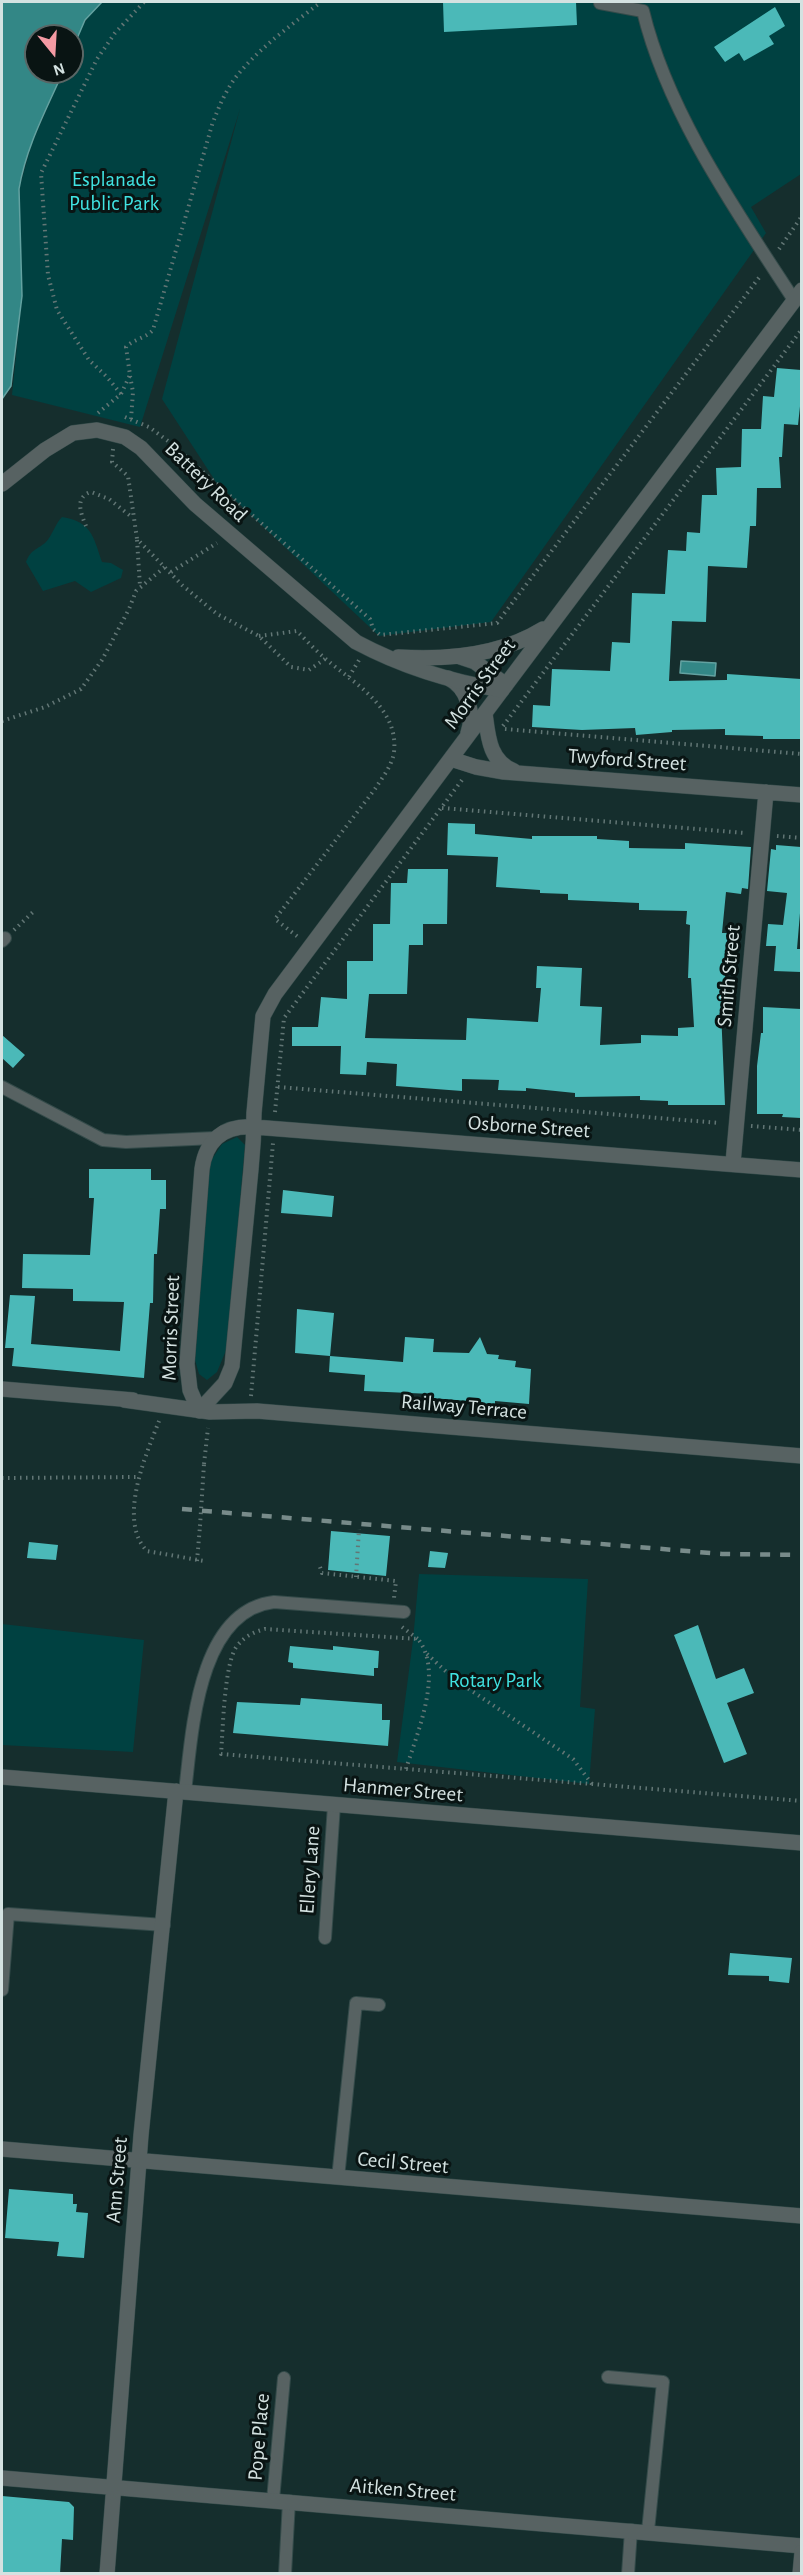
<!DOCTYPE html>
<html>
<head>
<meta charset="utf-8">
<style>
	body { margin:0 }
	#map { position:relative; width:803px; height:2575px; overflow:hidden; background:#152e2d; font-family:"Alegreya Sans",sans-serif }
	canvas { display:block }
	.frame { position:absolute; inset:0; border:3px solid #d4e2e1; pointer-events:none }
	.north { position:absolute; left:24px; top:24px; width:60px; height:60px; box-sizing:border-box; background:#091413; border:2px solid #5a6665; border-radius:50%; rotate:162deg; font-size:16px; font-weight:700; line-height:24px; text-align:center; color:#d4e2e1 }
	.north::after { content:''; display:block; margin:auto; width:21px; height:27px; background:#f49aa3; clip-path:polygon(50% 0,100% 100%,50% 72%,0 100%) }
</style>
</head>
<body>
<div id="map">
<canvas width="803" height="2575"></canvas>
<div class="frame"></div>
<div class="north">N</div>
</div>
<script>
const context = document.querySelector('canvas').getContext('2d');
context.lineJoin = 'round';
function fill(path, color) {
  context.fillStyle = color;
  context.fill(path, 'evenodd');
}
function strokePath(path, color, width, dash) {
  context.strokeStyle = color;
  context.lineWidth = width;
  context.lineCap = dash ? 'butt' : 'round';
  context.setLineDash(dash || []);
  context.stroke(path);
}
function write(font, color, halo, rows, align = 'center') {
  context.font = font + ' "Alegreya Sans",sans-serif';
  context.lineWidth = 6;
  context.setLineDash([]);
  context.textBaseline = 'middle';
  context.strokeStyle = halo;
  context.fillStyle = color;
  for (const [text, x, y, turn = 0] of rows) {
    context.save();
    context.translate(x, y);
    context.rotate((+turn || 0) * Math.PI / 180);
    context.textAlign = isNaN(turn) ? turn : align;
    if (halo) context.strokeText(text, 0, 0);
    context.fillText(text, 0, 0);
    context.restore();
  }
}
fill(new Path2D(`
	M102,2H801V174L751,207L766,233L491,622L379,636L216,482L162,399L240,109L140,427L12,395L22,296L19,189L32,143L63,72H72C72,44 81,21 102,2Z
	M62,517C92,522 93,536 102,562L111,563L123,570L121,578L91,592L75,581L43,591L26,562C31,549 37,550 46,542C52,536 55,524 62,517Z
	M237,1137L245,1145L227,1348L217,1372L207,1380L199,1374L195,1360L210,1162L222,1144Z
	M419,1574L588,1579L580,1707L595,1709L589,1784L397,1762L413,1640Z
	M2,1624L144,1640L133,1752L2,1745Z`), '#004141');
const water = new Path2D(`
	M2,2H102L85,20L72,50V36H36V72H63C46,110 26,147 19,189L22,296L12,377L11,386L2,399Z
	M681,661L716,663L715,676L680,673Z`);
fill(water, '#338786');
strokePath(water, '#63a2a1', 1.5);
fill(new Path2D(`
	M443,2H576L577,25L444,32Z
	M775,7L785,26L769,36L774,44L744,61L739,53L725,62L714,47Z
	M777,368L801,370V397L798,425L784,424L782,457H779L781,488H757L756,526H750L747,568L708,566L706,622L672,621L669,681L727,680V674L801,679V739H763V736L725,735V729L672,730V732L636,735L635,728L582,730L532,727L533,705L550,706L552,669L610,671L612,642L630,643L632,593L665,594L668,550L686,551L687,532L700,533L702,495H717L716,468L741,467L742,429H761L763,396L774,397Z
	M448,823L475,824V834L532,839V836H597V839L629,841V848L685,849V843L751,847L748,889L742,888L741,894L726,892L722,933H728L725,980H728L730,1009L721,1010L725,1105H668V1101L640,1100V1096L575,1097V1093L526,1088V1091L498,1090L499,1080L462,1079V1091L396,1086L397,1064L367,1062L366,1075L340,1074L341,1046H292V1027H318L321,997L347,999V961H373V924H390L391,883H407L408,869H448L447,924H423V945H409L407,994H369L365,1038L466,1040L467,1018L538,1022L541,988H536L537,966L582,968L580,1006L602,1007L600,1045L641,1043V1035L678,1036V1028L694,1027L691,978H688L690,925L686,924L687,911L639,910V903L568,900V894L540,893V890L496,887L498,857L447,855Z
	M776,845L801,847V901L797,949H801V972L774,971L776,946H766L768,924L783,925L787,893L767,891L771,849L776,850Z
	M763,1007L801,1009V1118L782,1117L783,1114H757V1066L761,1033H763Z
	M2,1035L25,1055L13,1068L2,1058Z
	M89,1169H151V1180H166V1209H160L157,1254H154L153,1303H150L144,1378L12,1366L14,1348H5L10,1295L35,1296L31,1344L120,1351L124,1302L73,1301V1289L22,1288L23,1254L90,1255L94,1198H89Z
	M283,1190L334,1196L332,1217L281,1213Z
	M297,1309L334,1313L330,1356L295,1353Z
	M405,1337L434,1339L433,1352L469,1353L480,1337L487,1354L499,1355L498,1359L516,1361L515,1367L531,1369L529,1404L495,1401V1405L468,1403V1401L432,1398V1394L364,1391L365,1375L329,1372L330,1356L403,1362Z
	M331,1531L390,1536L386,1576L328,1570Z
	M29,1542L58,1545L56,1560L27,1558Z
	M430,1551L448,1553L445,1568L428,1567Z
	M698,1625L716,1679L744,1668L754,1693L727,1703L747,1754L724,1763L674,1635Z
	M290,1646L333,1650V1646L379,1651L378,1668H374V1676L293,1668V1663L288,1662Z
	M301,1698L382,1704V1720H390L388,1746L233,1733L237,1702L300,1705Z
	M730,1953L792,1958L789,1983L769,1981V1976L728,1975Z
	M9,2189L73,2194V2204H77L76,2212L88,2213L84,2258L57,2256L59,2242L5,2238Z
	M2,2496L69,2502L74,2507L73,2540L62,2539L60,2574H2Z`), '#4bb9b8');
const service = new Path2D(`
	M600,3L643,11C668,114 737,212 794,300
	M2,941L5,938
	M2,1087L103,1140L126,1142L215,1138
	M185,1792C192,1734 197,1611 274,1602L404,1612
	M325,1938L334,1805
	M2,1990L8,1914L164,1925
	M338,2178L356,2003L379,2005
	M608,2377L663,2382L648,2531
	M273,2500L284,2378
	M285,2574L289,2501
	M628,2574L631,2530`);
const minor = new Path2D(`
	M448,678C467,687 475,713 468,733
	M502,690L275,994L263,1016L254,1113C254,1132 253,1150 251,1169L232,1366L225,1383L199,1411L190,1390L187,1364L202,1169C206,1140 224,1125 254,1127L802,1170
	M485,713C488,736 489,761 514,771
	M451,759L476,767L504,772L802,795
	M733,1163L766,792
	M2,1389L133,1400
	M124,1400L210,1412L257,1411L802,1456
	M2,1777L802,1843
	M2,2149L802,2216
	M2,2478L802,2546
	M107,2574L141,2135L176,1791`);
const tertiary = new Path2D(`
	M2,484L45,450L73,433L97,430L125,437L141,448L195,504L356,642C401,666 452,682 502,690L802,290
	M398,657C446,660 501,655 543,629
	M460,657L475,662L506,685
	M800,2574L802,2552`);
strokePath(service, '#344b4a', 14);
strokePath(minor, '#344b4a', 16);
strokePath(tertiary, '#344b4a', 16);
strokePath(new Path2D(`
	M779,249L802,216
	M130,376L133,392L131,419
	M121,394L107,377L89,360L57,310L48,275L41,173L97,59L115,33L144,2
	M98,413L121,394L130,375L126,347C134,339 146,338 153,330L212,125C219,106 227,87 240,72C263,45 294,23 321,2
	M125,417L149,427L168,441L370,619L373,629L380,635L497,623L761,275
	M113,449L112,462L128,476L137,539L182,585L217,614L259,636L291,667L309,670L325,659
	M86,526C81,514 74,497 91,492L109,499L133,518
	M137,540L140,586
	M171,572L217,543
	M259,636L297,631C306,640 316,651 327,660C355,684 399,708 394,752C392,766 382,778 375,789L275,919L298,937
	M349,677L359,660
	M2,721L45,707L81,689L102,660L129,609L136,591L166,566
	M503,726L802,329
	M505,729L802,754
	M442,808L745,833
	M777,836L802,838
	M14,930L33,912
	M278,1087L720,1123
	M275,1112L284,1018L462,780
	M751,1126L802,1130
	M251,1396L273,1143
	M159,1421C146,1455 117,1520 147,1551L204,1561
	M204,1464L208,1428
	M2,1478L139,1477
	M197,1561L200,1526
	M320,1567L322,1573L396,1581L394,1598
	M356,1577L359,1529
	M402,1627L418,1639
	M427,1654L454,1679L573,1759L592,1784
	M406,1769C417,1733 444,1672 418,1639L265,1629C254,1632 245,1636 237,1646C224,1663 223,1730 221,1754L802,1801`), '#627675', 4, [1.5, 4.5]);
strokePath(service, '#576262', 12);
strokePath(minor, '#576262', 15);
strokePath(tertiary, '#576262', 15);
strokePath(new Path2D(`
	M182,1509L722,1554L802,1555`), '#788b8a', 4.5, [10, 10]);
strokePath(new Path2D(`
	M200,1526L204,1464`), '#627675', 4, [1.5, 4.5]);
write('21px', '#40e3e2', '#091413', [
	["Esplanade",114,180],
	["Public Park",114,204],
	["Rotary Park",495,1681]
]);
write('21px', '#d4e2e1', '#091413', [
	["Battery Road",206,482,44],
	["Morris Street",480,684,-54],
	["Twyford Street",627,760,4],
	["Smith Street",729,976,-85],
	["Osborne Street",529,1127,4],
	["Morris Street",171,1328,-88],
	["Railway Terrace",464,1407,5],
	["Hanmer Street",403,1790,5],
	["Ellery Lane",310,1870,-86],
	["Cecil Street",403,2163,5],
	["Ann Street",117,2180,-85],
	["Pope Place",259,2437,-85],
	["Aitken Street",403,2490,5]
]);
</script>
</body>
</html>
